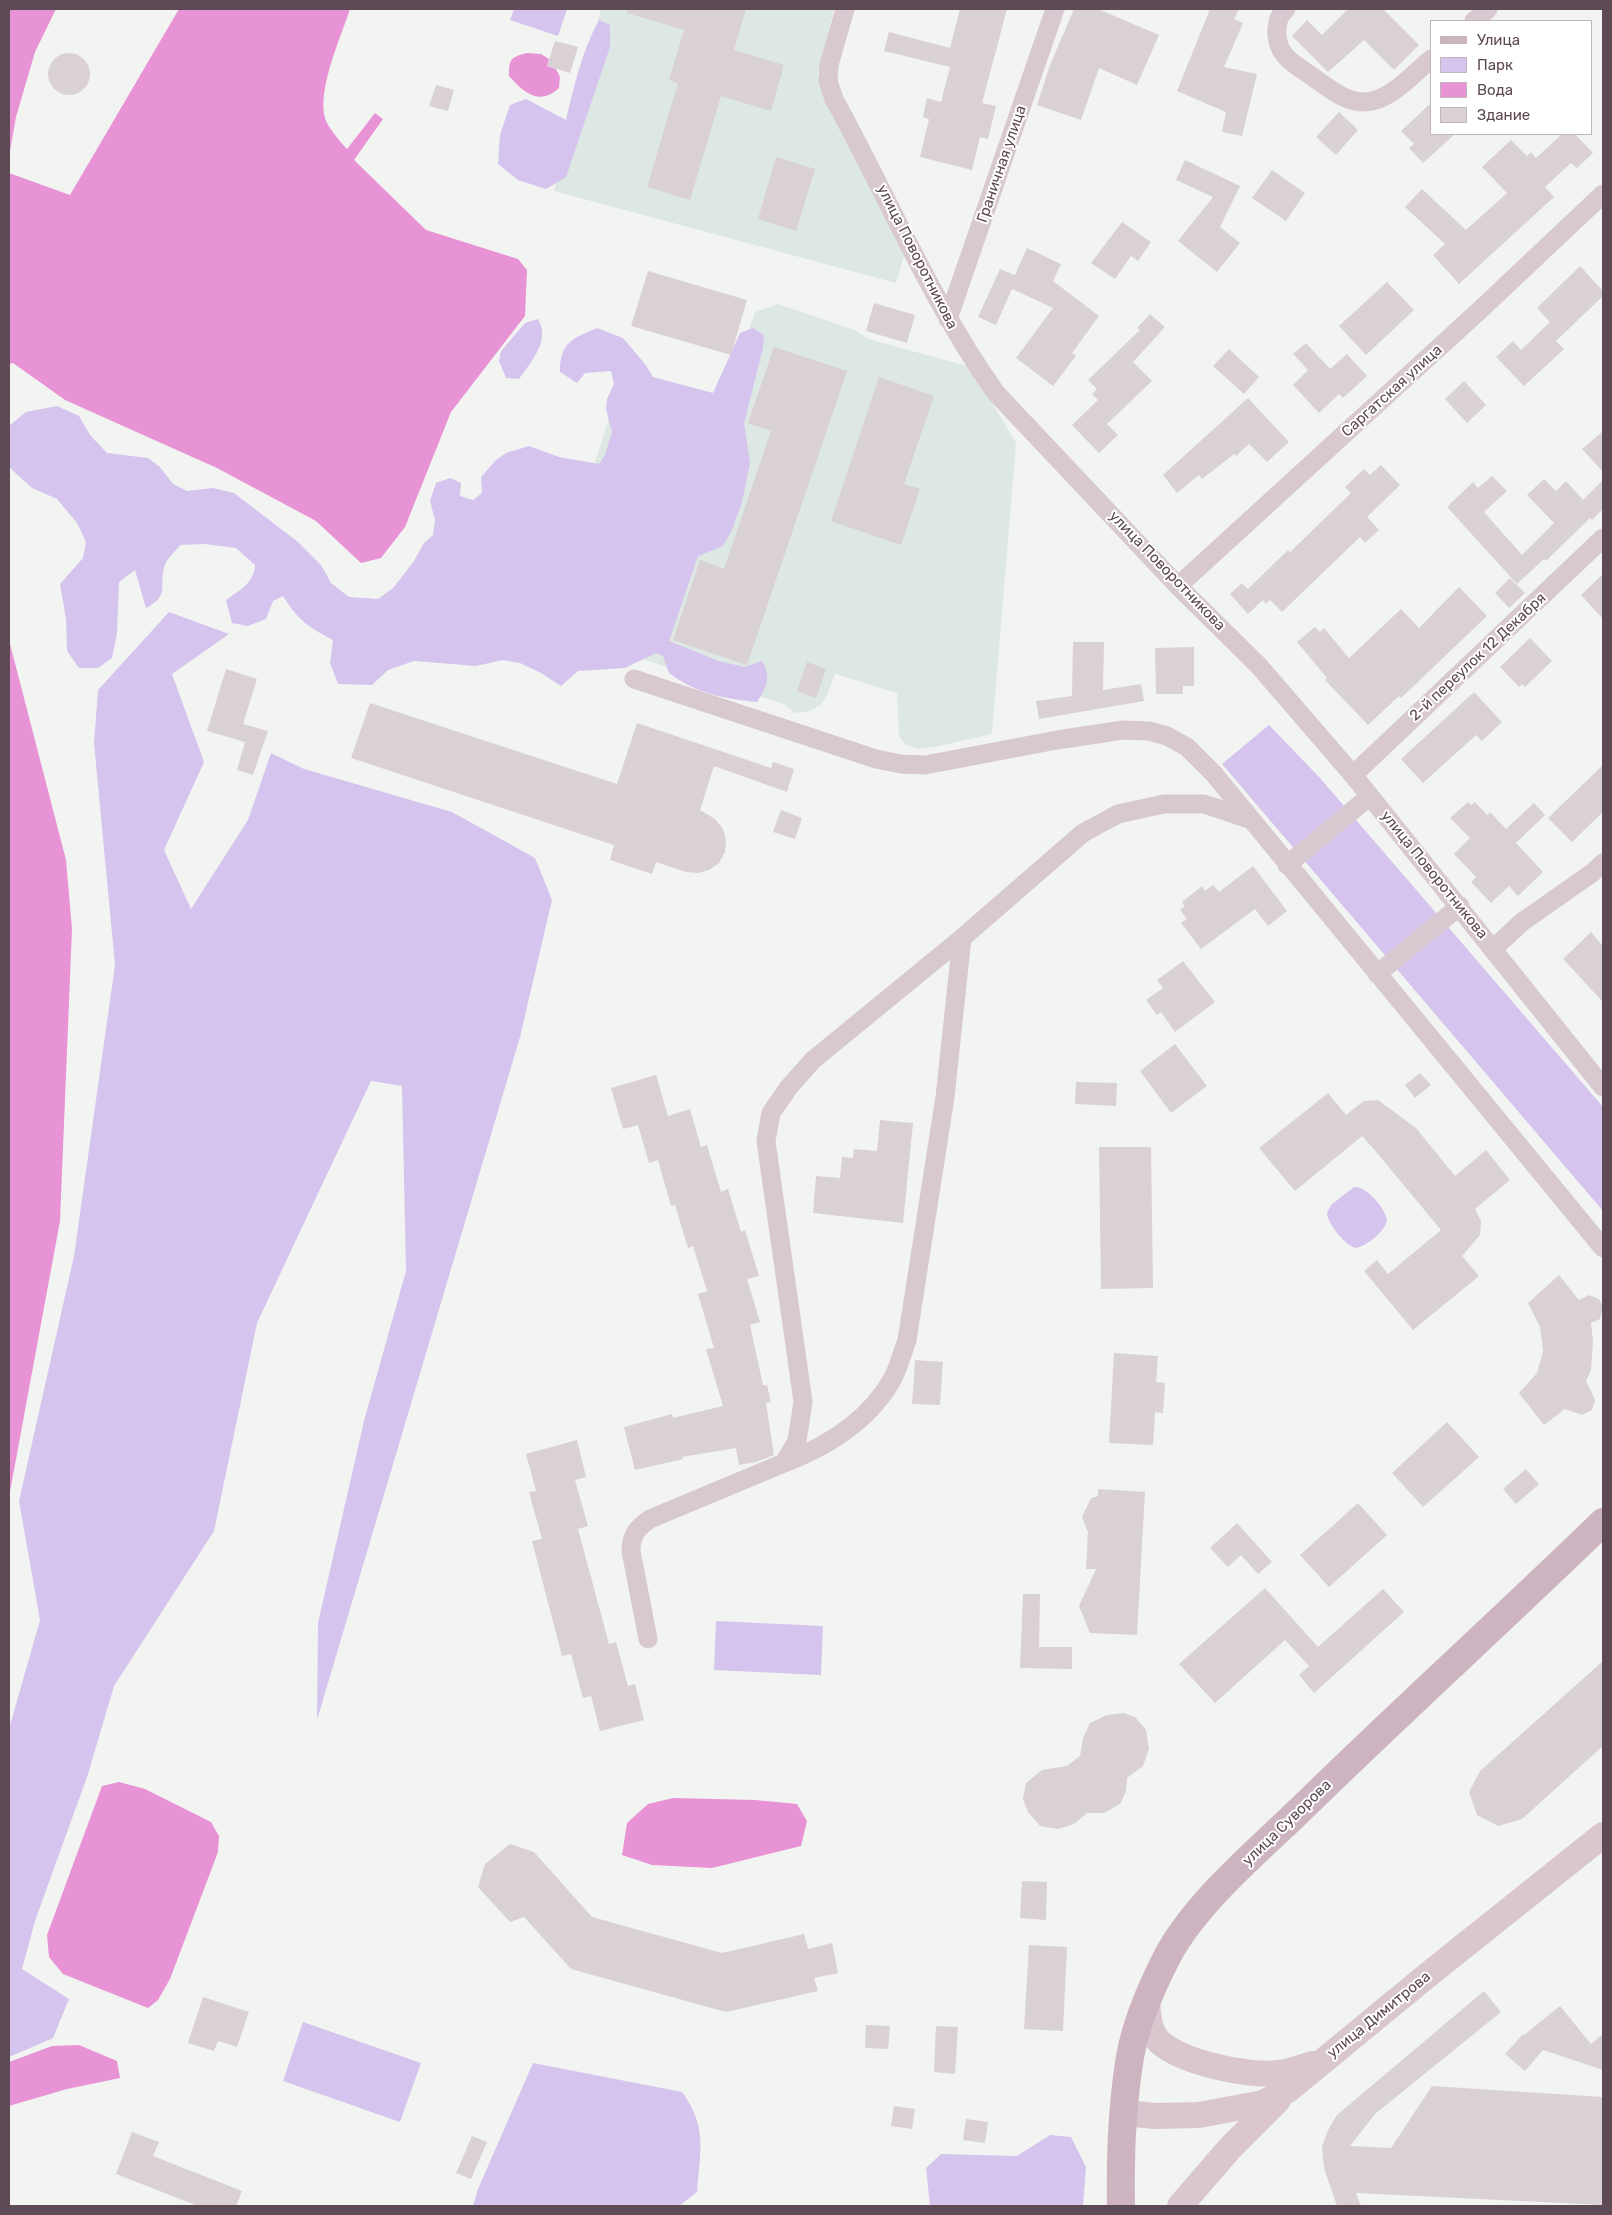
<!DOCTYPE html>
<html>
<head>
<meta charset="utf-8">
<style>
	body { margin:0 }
	#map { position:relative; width:1612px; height:2215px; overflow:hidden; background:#f2f4f2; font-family:Rubik,sans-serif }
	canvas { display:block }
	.frame { position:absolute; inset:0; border:10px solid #5e4a55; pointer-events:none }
	.legend { position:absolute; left:1430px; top:20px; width:162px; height:115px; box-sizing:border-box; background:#fff; border:1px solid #bfb7bb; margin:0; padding:6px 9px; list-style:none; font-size:15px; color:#5e4a55 }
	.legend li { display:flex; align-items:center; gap:10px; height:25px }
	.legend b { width:25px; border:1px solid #bfb7bb }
</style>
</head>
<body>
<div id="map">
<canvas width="1612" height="2215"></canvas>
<div class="frame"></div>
<ul class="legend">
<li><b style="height:6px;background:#ceb3c1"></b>Улица</li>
<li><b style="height:14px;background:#d5c4ee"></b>Парк</li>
<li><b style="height:14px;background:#e893d5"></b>Вода</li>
<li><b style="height:14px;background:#d9d1d4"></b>Здание</li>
</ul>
</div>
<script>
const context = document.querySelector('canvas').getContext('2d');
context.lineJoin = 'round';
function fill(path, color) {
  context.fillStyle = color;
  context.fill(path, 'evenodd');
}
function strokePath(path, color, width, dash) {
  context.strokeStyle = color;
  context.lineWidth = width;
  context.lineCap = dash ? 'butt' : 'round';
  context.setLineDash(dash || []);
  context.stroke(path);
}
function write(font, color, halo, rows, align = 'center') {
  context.font = font + ' Rubik,sans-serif';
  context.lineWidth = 4;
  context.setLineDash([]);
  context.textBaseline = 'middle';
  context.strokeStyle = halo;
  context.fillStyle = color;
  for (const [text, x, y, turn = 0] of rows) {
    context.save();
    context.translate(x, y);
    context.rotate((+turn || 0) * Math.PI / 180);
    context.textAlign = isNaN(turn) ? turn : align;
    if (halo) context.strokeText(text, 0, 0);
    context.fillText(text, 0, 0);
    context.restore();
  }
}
fill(new Path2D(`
	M601,9H834L818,74L906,250L896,283L554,191Z
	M778,304L855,330L868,339L971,367L1016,443L992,734L939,746L918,749L906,745L899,736L897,693L835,674L827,695L821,704L811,711L795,713L784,704L541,627L623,376L722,409L755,312Z`), '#dde7e4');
fill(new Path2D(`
	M514,9H567L558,36L510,20Z
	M599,20L610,25V47L566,177L546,189L518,180L498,164L500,135L510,105L526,99L566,120C574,86 582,51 599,20Z
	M538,319C551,340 531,362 519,379L506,378L499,361L501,351L525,323Z
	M597,328L623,338L645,364L653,377L713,393L740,333L753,328L764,335L763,348L744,423L750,463L742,502L732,530L723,546L698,556L669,641L719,661L744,667L762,661C772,677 766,688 757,702C725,699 695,693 669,673L663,656L656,653L625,668L578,671L561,686L541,673L520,663L503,660L476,666L414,661L388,670L372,685L338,684L330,663L333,640C307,626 299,621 283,596L273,601L266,619L248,626L232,623L226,600C240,590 254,583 255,565L236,548L205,544L180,545C176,551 165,560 164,568C159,588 170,595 146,608L135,570L119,582L117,633L112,658L98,668H79L67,651L66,619L60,584L83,558L86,542L77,523L57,499L32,488L9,467V426L26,412L57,406L79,416L90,435L107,453L148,458L160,467L173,484L187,491L213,488L234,493L298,542L321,565L331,583L349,597L378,599L393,588L414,561L424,543L433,535L435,520L430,501L436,483L450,478L461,483L460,496L473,500L482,493L481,477L496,460L506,453L529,446L559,457L599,464L605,455L612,432L606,409L607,399L614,384L611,371L585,373L577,383L560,372C560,342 572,339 597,328Z
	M169,612L229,634L172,674L204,762L164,850L191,909L248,820L271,753L304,769L452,812L535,858L552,900L520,1037L317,1720L318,1623L364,1421L406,1271L402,1086L371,1081L257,1323L214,1531L114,1686L88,1774L35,1921L22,1969L69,1999L53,2038L9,2057V1729L40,1620L19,1501L74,1256L115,965L94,743L98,690Z
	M1269,725L1320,778L1603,1107V1211L1222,764Z
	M1354,1187C1367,1186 1386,1209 1387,1221C1384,1232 1366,1247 1355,1248C1344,1244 1328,1224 1327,1213L1331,1205Z
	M716,1621L823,1626L821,1675L714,1670Z
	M303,2022L421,2063L400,2122L283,2081Z
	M533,2063L682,2092C708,2128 700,2151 697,2192L679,2206H473L478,2189Z
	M1050,2135L1071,2137L1086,2167L1083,2206H930L926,2168L941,2154L1017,2156Z`), '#d5c4ee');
fill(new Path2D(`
	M9,9H56L35,52L16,117L9,157Z
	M179,9H350C341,37 317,89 325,118C327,126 341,143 347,149L375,113L383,119L354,160L426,230L518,259L527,270L525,316L451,412L405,527L381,558L361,563L316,521L217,468L65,400L13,363L9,364V173L70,195Z
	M527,53L541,54L549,59L547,66L556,69L560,77L559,88C539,106 524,93 509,76C509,60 510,57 527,53Z
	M9,640L66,860L72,929L60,1221L9,1497Z
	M119,1782L145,1789L211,1822L219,1836L218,1852L170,1979L158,2000L148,2008L63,1974L49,1957L47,1935L102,1786Z
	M673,1798L755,1800L797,1804L807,1821L801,1846L712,1868L652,1865L622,1855L627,1823L648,1804Z
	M79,2045L117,2061L120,2078L67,2089L9,2106V2062L52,2046Z`), '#e893d5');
fill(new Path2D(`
	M627,9H746L734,50L784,65L771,111L721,96L690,200L647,187L678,83L669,80L684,30L627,13Z
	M960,9H1007L982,103L996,106L988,139L980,137L972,170L920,157L929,119L923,117L927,98L941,102L950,67L884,51L889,32L950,48Z
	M1074,9H1098L1159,35L1137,85L1099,68L1081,120L1037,105L1050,65Z
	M1210,9H1239L1234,19L1243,23L1224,67L1257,74L1242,136L1222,132L1226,112L1177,91Z
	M1348,9H1383L1419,45L1394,70L1364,40L1328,72L1292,36L1307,20L1322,35Z
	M555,41L578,47L570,73L547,66Z
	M48 74a21 21 0 1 1 42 0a21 21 0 1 1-42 0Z
	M436,85L454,90L448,111L429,106Z
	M1431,103V134H1455L1423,163L1409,148L1414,144L1401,131Z
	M1339,112L1358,130L1336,155L1316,137Z
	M1562,134H1575L1593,153L1577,168L1571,163L1545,187L1554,197L1459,284L1433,255L1445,244L1405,207L1422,189L1466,230L1507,193L1482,167L1511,140L1527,156L1531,152L1536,158Z
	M776,157L815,169L796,231L758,219Z
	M1185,160L1240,186L1220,227L1240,243L1217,272L1178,241L1213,197L1176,180Z
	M1272,170L1305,193L1286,221L1252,198Z
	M1122,222L1151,242L1138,261L1131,256L1115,279L1091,263Z
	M1027,248L1061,264L1053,281L1099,316L1072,353L1076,356L1053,386L1016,358L1053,308L1012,289L996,325L978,317L1000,269L1015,275Z
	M1580,266L1603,291V296L1556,341L1564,349L1524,386L1496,357L1513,341L1521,350L1550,322L1537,308Z
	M648,271L747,300L731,355L631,326Z
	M1387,282L1414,310L1366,355L1339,326Z
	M874,303L915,315L907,343L866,331Z
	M1150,314L1165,327L1133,362L1152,381L1107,424L1118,435L1099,453L1072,425L1098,400L1092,394L1097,389L1088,380L1140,330L1137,328Z
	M1306,343L1330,369L1347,354L1367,376L1343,398L1339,394L1319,413L1293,385L1308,370L1293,354Z
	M774,347L847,371L747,665L673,640L700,560L724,569L771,431L748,423Z
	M1229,349L1259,377L1244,394L1213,366Z
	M879,377L934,396L904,484L920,489L901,545L831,521Z
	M1464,381L1486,405L1467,423L1445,399Z
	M1248,398L1289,442L1267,462L1249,444L1236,456L1234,454L1202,479L1199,475L1177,493L1163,475Z
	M1603,431V472L1582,449Z
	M1381,465L1400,485L1367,517L1379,530L1365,543L1360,537L1282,612L1270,600L1266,604L1263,600L1248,614L1230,594L1242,583L1248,589L1288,550L1290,552L1351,493L1345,487L1364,469L1370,475Z
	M1492,476L1507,491L1484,512L1522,555L1554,523L1527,495L1544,479L1556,491L1566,481L1583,500L1603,480V509L1592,520L1590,518L1546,561L1544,559L1517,584L1447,507L1473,482L1478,488Z
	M1603,574V619L1581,595Z
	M1510,578L1525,593L1509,608L1495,593Z
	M1459,587L1487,616L1401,698L1399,696L1368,725L1325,680L1327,678L1297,642L1315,627L1320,632L1324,628L1349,658L1401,609L1419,628Z
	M1530,638L1552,661L1525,687L1522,684L1519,687L1500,667Z
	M1073,642H1104L1103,690L1141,684L1144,701L1039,719L1036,701L1072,696Z
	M1194,647V686H1183V694H1156L1155,648Z
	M807,662L826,669L816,698L797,691Z
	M226,669L257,679L243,724L268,731L253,775L237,770L245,742L207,731Z
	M1474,692L1502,722L1482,741L1476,735L1423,783L1401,759Z
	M370,703L617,784L637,723L771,768L773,762L794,769L787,792L714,766L700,810L715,819L723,829L726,840L725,852L719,863L709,870L698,873L686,872L656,862L652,874L610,860L614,845L351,758Z
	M1603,765V812L1572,842L1548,818Z
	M1468,802L1471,805L1475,802L1487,815L1490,812L1506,829L1534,803L1545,815L1516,843L1543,872L1518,896L1509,886L1491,903L1471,882L1476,877L1454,854L1470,838L1450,818Z
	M781,810L802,818L795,839L773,832Z
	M1253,866L1287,911L1268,926L1255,909L1201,949L1181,923L1187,919L1180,910L1185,906L1182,902L1202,886L1205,891L1213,885L1219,892Z
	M1591,932L1603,946V1002L1563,959Z
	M1183,961L1215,1002L1175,1032L1161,1012L1157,1015L1146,1000L1163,988L1157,980Z
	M1175,1044L1207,1086L1171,1113L1140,1071Z
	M1420,1073L1431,1085L1415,1098L1405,1085Z
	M656,1075L668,1116L690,1109L701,1147L707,1145L721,1192L728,1189L741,1232L745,1230L759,1276L747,1279L760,1322L750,1325L763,1385H767L771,1402L766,1403L774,1455L756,1462L739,1465L736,1448L682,1457L683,1459L635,1470L624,1427L672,1414L673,1418L723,1406L706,1349L714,1348L698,1294L707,1291L693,1246L688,1248L675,1205L671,1206L658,1160L649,1163L638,1125L623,1129L611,1088Z
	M1076,1082L1117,1083L1116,1106L1075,1104Z
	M1328,1093L1346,1115L1364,1101L1378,1100L1416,1128L1455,1176L1486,1150L1510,1180L1475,1209L1481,1221L1480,1235L1462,1256L1479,1276L1413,1330L1364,1271L1377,1260L1388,1274L1441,1230L1372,1147L1362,1136L1295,1191L1259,1148Z
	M880,1120L913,1123L903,1223L813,1213L816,1176L840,1178L842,1157L853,1158L854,1149L877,1151Z
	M1099,1147H1151L1153,1288L1101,1289Z
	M1559,1275L1579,1300L1589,1295L1599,1299L1603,1307L1600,1319L1591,1323L1593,1341L1591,1370L1586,1381L1595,1400L1592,1410L1582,1415L1565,1409L1544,1425L1519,1393L1537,1373L1543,1351L1540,1327L1528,1303Z
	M1114,1353L1158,1356L1156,1382L1165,1383L1163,1413L1155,1412L1153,1445L1109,1443Z
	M915,1360L943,1362L940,1405L912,1404Z
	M1447,1422L1479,1457L1423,1507L1392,1473Z
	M577,1440L586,1477L575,1480L588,1526L578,1529L609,1644L616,1642L628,1686L635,1684L644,1720L600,1731L591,1696L583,1698L571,1654L562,1656L532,1541L542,1539L529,1492L536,1491L526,1454Z
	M1526,1469L1539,1484L1516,1504L1503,1489Z
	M1098,1489L1145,1492L1137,1635L1090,1633L1079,1606L1096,1569H1086L1088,1532L1082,1517L1091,1498L1098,1496Z
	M1358,1503L1387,1535L1329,1587L1300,1555Z
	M1237,1523L1272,1562L1258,1574L1241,1555L1228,1567L1210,1548Z
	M1265,1588L1318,1647L1383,1589L1404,1612L1314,1693L1299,1675L1309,1666L1285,1640L1215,1703L1179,1664Z
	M1023,1594H1040L1039,1647H1072V1669L1020,1668Z
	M1603,1661V1746L1522,1819L1498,1826L1477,1815L1469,1792L1480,1771Z
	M1124,1713L1135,1717L1146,1730L1149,1749L1143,1766L1127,1778L1126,1791L1120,1804L1104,1813H1087L1074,1824L1058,1829L1040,1826L1028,1812L1023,1799L1026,1783L1042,1770L1067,1766L1080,1756L1083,1738L1090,1723L1107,1715Z
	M510,1844L534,1852L592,1917L722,1953L804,1934L808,1949L832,1943L838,1973L814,1978L818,1991L726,2012L571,1969L524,1917L510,1922L478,1887L485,1864Z
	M1022,1881L1047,1882L1046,1920L1020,1918Z
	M1029,1945L1067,1947L1063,2031L1024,2029Z
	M1484,1991L1501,2012L1375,2114L1350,2146L1391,2148L1432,2086L1603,2097V2205L1356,2193L1361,2206H1337L1324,2168L1322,2147L1328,2130L1337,2115Z
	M203,1997L249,2012L237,2047L218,2041L214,2051L188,2043Z
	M1560,2006L1591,2044L1603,2034V2070L1543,2050L1525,2071L1505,2054L1523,2034L1524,2035Z
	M866,2025L890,2026L888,2049L865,2048Z
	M936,2026L958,2027L955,2074L934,2072Z
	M894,2106L915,2109L912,2129L891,2126Z
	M966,2119L988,2122L985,2143L963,2140Z
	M132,2132L159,2142L153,2156L242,2191L236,2206H198L116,2174Z
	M472,2136L487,2142L471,2179L456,2173Z`), '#d9d1d4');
strokePath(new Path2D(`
	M845,9L829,65L828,81L834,99C888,197 931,302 996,393L1178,586L1259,666L1353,775L1603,1087
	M1286,9C1279,16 1278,19 1277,29C1275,55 1294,64 1313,77C1331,90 1352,108 1376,100C1397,93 1414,73 1431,59
	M1474,21L1488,9
	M948,319L1055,9
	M1178,586L1480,310L1603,194
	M634,679L876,759L901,764L925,765L1057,740L1123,730L1149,731L1167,736L1187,747L1214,774L1603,1248
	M1353,775L1603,538
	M1287,865L1370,796
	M1494,948L1522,922L1592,873L1603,863
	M1377,974L1460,906
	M784,1463C828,1446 871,1420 894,1376C899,1365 903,1352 907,1340L945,1097L962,938
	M648,1639L631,1551C631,1535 637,1528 650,1519L784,1463L797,1441L803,1402L766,1141L771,1113L789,1087L813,1060L962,938L1083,833L1118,814L1164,804H1204L1249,819`), '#d8c9d1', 19);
strokePath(new Path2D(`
	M1147,2001C1148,2013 1148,2028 1156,2038C1175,2062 1249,2077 1279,2073C1290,2072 1301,2068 1312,2064
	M1124,2113L1155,2116L1199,2115L1263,2103L1288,2090L1429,1974L1603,1835
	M1180,2206L1230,2148L1278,2100`), '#d9c6cf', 26);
strokePath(new Path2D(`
	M1121,2206C1120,2157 1122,2106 1130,2057C1136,2022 1152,1986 1168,1955C1196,1903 1255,1853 1298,1812C1398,1714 1502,1620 1603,1522`), '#ceb3c1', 28);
write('15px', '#5e4a55', '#fff', [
	["Граничная улица",1002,164,-71],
	["улица Поворотникова",917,257,63],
	["Саргатская улица",1392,391,-42],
	["улица Поворотникова",1167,571,46],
	["2-й переулок 12 Декабря",1478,657,-43],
	["улица Поворотникова",1434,875,51],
	["улица Суворова",1287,1823,-44],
	["улица Димитрова",1379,2015,-39]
]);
</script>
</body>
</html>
